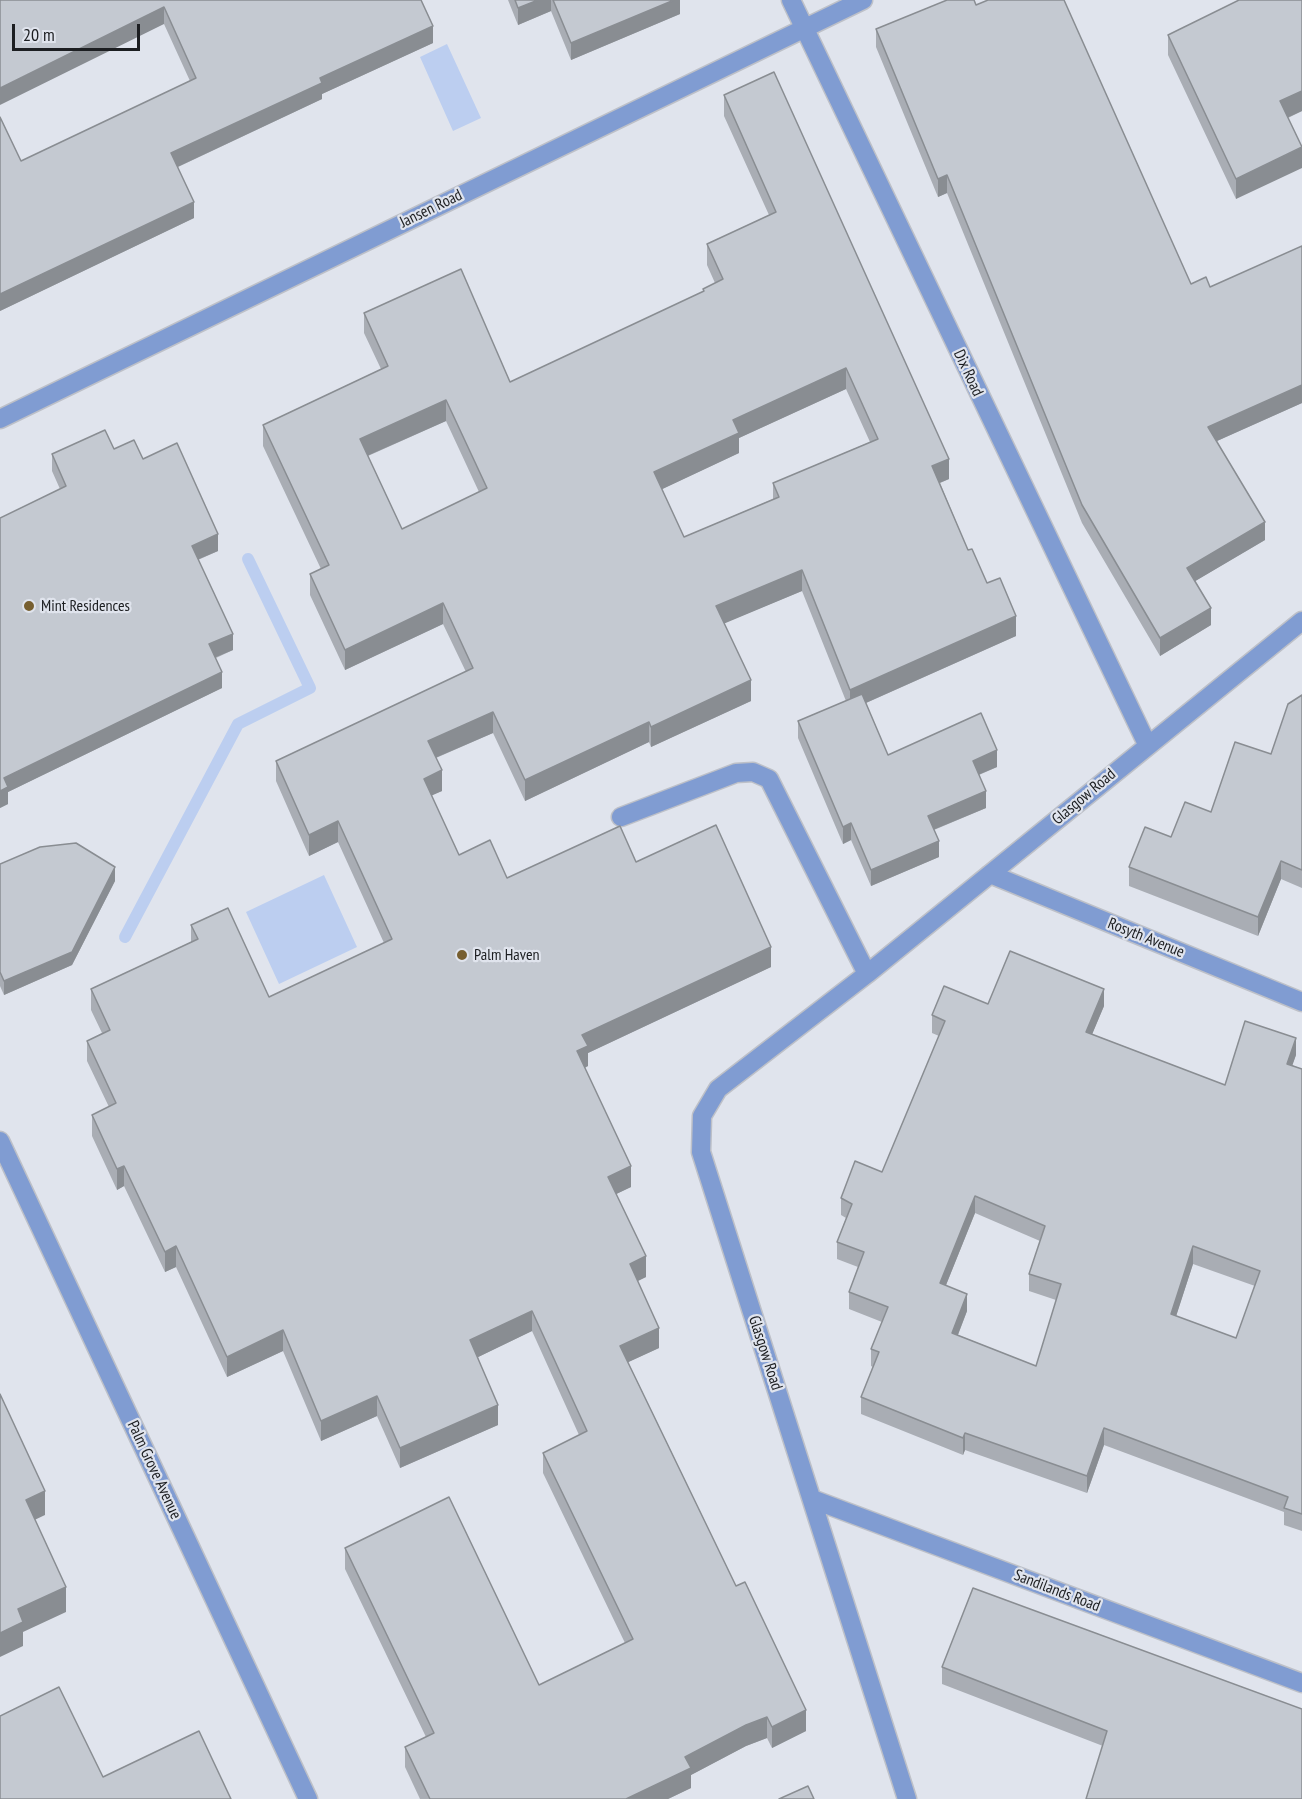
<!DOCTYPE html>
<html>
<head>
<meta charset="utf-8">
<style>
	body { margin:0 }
	#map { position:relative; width:1302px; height:1799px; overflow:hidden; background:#e0e4ed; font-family:"PT Sans Narrow",sans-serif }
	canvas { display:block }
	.scale { position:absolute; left:12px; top:24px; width:128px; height:27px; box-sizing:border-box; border:3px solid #1c1e21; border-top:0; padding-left:8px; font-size:18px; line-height:21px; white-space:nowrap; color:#1c1e21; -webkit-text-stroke:4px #e0e4ed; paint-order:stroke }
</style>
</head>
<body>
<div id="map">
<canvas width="1302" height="1799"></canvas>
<div class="scale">20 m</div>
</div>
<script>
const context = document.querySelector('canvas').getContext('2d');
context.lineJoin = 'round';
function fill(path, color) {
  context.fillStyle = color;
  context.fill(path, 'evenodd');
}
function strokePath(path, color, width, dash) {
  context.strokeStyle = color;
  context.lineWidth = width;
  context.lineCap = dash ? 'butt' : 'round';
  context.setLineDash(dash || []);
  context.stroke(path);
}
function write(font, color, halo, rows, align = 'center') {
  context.font = font + ' "PT Sans Narrow",sans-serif';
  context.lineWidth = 4.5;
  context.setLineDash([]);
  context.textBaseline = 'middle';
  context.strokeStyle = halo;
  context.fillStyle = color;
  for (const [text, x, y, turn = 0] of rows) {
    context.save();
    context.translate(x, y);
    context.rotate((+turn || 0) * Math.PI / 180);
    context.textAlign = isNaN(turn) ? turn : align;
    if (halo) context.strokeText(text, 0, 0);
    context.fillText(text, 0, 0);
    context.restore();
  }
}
fill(new Path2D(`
	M447,44L481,118L453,131L420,57Z
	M324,875L357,947L279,984L246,912Z`), '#bccef0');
strokePath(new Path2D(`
	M125,937L238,724L310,688L248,559`), '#bccef0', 12);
const street = new Path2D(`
	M791,0L1147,744
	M0,419L863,0
	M621,817L736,773L753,772L769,779L867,974
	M990,874L1302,1002
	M0,1141L308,1799
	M812,1499L1302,1683
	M907,1799L701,1152L702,1116L718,1089L867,974L1302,621`);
strokePath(street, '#bdc0c8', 21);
strokePath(street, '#809cd2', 18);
fill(new Path2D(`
	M0,0H421L433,43L322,94V99L178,167L194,218L0,311V117L21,161L190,81L164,24Z
	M508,0H680V14L571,60L551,11L518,25Z
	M1302,0V111L1288,118L1236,199L1168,55V35Z
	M976,5L1191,284L1210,287L1302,246V403L1217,441L1265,540L1195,581L1211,625L1160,656L1082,523L947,193L938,197L876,47V29Z
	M724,95L949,479L940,483L968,550L1016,636L866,703L888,755L997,767L979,775L986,808L934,830L939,857L871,886L851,840L843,844L798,738V721L846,701L802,591L724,623L751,701L651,747L649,742L525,801L493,733L436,758L442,791L431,795L459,855L507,878L636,862L771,967L588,1053V1066L585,1068L631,1187L616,1194L646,1277L637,1281L659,1348L628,1362L806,1731L772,1748L767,1738L746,1746L691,1775V1788L668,1799H420L405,1767V1747L426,1737L345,1569V1548L539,1685L625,1643L543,1473V1453L579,1435L532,1331L478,1357L498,1425L400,1468L377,1416L321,1441L283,1351L227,1377L176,1267L165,1272L124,1186L117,1190L92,1136V1115L109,1107L87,1061V1041L102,1033L91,1010V989L191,942V925L269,997L384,943L338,842L309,856L276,781V761L466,672L443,624L345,670L310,595V574L321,569L263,446V425L381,369L364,333V313L510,382L703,292V289L715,283L707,265V244L769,215L724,116ZM846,389L870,442L773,483V499L684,537L662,489L739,453V438ZM446,421L479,492L402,529L368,456Z
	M114,449L143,459L218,551L198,560L233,650L216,658L222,688L8,792V804L0,808L60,489L52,471V454Z
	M1302,695V888L1281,879L1258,936L1129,886V867L1171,837L1211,812L1271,754Z
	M0,864L115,881L72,965L4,995L0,986Z
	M988,1004L1104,1006L1092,1034L1225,1085L1296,1055L1292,1065L1302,1069V1531L1284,1525V1512L1104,1445L1087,1493L965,1450L963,1455L861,1414V1397L873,1367L871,1366V1349L882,1322L849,1309V1292L858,1267L837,1259V1242L846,1218L841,1215V1198L882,1172L939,1036L932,1033V1015ZM975,1213L1040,1241L1029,1274V1291L1056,1300L1036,1366L958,1335L967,1311L946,1285ZM1193,1264L1255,1286L1236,1338L1176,1316Z
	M942,1667L1302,1709L1103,1746L942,1684Z`), '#a9adb4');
fill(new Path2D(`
	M538,0H551V11L518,25V8Z
	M674,0H680V14L571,60V43Z
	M164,7V24L0,105V88Z
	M433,26V43L322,94V99L171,170V153L320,78Z
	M1302,91V111L1280,121V101Z
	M1302,147V168L1236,199V179Z
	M947,175V193L938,197V179Z
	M194,202V218L0,311V294Z
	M846,368V389L739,438V453L654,493V472L733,420Z
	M1302,385V403L1208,445V427Z
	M446,400V421L360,459V439Z
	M949,459V479L932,486V466Z
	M1265,522V540L1187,586V568Z
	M218,534V551L192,562V546Z
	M802,570V591L716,627V606Z
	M443,603V624L345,670V650Z
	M1211,608V625L1160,656V638Z
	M1016,616V636L850,710V690Z
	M233,634V650L209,660V644Z
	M222,672V688L8,792V804L0,808V791L4,778Z
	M751,680V701L651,747V727Z
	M493,712V733L428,761V741Z
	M649,722V742L525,801V780Z
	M997,750V767L973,777V761Z
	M442,770V791L424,799V779Z
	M986,791V808L928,832V816Z
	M338,821V842L309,856V835Z
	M851,823V840L843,844V827Z
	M939,841V857L871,886V870Z
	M1281,861V879L1258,936V917Z
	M115,867V881L72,965L4,995V981Z
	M771,947V967L588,1053V1066L577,1071V1051L582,1035Z
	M1104,989V1006L1086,1049V1032Z
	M1296,1038V1055L1287,1081V1064Z
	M124,1166V1186L117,1190V1169Z
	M631,1166V1187L608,1198V1177Z
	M975,1196V1213L940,1300V1283Z
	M176,1246V1267L165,1272V1252Z
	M1193,1246V1264L1171,1332V1314Z
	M646,1256V1277L630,1285V1264Z
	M967,1294V1311L952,1350V1333Z
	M532,1311V1331L470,1361V1340Z
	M659,1328V1348L620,1366V1346Z
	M283,1330V1351L227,1377V1357Z
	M377,1396V1416L321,1441V1421Z
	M498,1405V1425L400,1468V1448Z
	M1104,1428V1445L1087,1493V1476Z
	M965,1433V1450L963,1455V1438Z
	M45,1491V1515L26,1524V1500Z
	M66,1587V1612L23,1632V1646L0,1657V1633L18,1609Z
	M806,1710V1731L772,1748V1727Z
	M767,1717V1738L746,1746L691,1775V1788L668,1799H626L685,1757L746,1725Z`), '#898d92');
const building = new Path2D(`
	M0,0H421L433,26L320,78L322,83L171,153L194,202L0,294V117L21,161L196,78L164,7L0,88Z
	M515,0H538L518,8Z
	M553,0H674L571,43Z
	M947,0H974L976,5L988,0H1064L1191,284L1206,277L1210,287L1302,246V385L1208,427L1265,522L1187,568L1211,608L1160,638L1082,505L947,175L938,179L876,29Z
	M1239,0H1302V91L1280,101L1302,147L1236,179L1168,35Z
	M774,72L949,459L932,466L968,550L972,549L987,583L1000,578L1016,616L850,690L802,570L716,606L751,680L651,727L649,722L525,780L493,712L428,741L442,770L424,779L459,855L490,840L507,878L620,826L636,862L716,825L771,947L582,1035L588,1046L577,1051L631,1166L608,1177L646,1256L630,1264L659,1328L620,1346L736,1586L745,1582L806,1710L772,1727L767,1717L746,1725L685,1757L691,1768L626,1799H430L405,1747L434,1733L345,1548L449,1497L539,1685L633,1639L543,1453L587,1431L532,1311L470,1340L498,1405L400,1448L377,1396L321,1421L283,1330L227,1357L176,1246L165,1252L124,1166L117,1169L92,1115L116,1103L87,1041L110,1030L91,989L198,939L191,925L228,908L269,997L392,939L338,821L309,835L276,761L473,668L443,603L345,650L310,574L329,565L263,425L388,366L364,313L461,269L510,382L704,291L703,289L723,279L707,244L776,212L724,95ZM846,368L878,439L773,483L779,497L684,537L654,472L739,433L733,420ZM446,400L487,488L402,529L360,439Z
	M105,430L114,449L134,440L143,459L177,443L218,534L192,546L233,634L209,644L222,672L4,778L8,787L0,791V518L66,486L52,454Z
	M862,694L888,755L981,713L997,750L973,761L986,791L928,816L939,841L871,870L851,823L843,827L798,721Z
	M1302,695V870L1281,861L1258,917L1129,867L1145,827L1171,837L1185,802L1211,812L1235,742L1271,754L1288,704Z
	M76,843L115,867L72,952L4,981L0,972V864L40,847Z
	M1010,951L1104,989L1086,1032L1225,1085L1245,1021L1296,1038L1287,1064L1302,1069V1514L1284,1508L1288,1497L1104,1428L1087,1476L965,1433L963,1438L861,1397L879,1352L871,1349L888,1307L849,1292L864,1252L837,1242L852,1204L841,1198L855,1161L882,1172L945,1021L932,1015L944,986L988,1004ZM975,1196L1045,1226L1029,1274L1061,1284L1036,1366L952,1333L967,1294L940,1283ZM1193,1246L1260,1271L1236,1338L1171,1314Z
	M0,1394L45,1491L26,1500L66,1587L18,1609L23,1622L0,1633Z
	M973,1588L1302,1709V1799H1086L1107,1731L942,1667Z
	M59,1687L103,1777L199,1731L231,1799H0V1716Z
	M808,1786L814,1799H779Z`);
fill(building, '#c4c9d1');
strokePath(building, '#898d92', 1.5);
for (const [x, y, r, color] of [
	[29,606,6,"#775f30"],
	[462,955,6,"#775f30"]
]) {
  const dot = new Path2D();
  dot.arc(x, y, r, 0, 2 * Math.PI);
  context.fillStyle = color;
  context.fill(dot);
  strokePath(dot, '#e0e4ed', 2);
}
write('16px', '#1c1e21', '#e0e4ed', [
	["Jansen Road",431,209,-26],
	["Dix Road",968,373,65],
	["Glasgow Road",1084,797,-40],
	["Rosyth Avenue",1146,938,22],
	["Glasgow Road",765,1353,72],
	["Palm Grove Avenue",154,1470,65],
	["Sandilands Road",1057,1591,21]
]);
write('16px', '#1c1e21', '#e0e4ed', [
	["Mint Residences",41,606],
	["Palm Haven",474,955]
], 'left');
</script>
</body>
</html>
